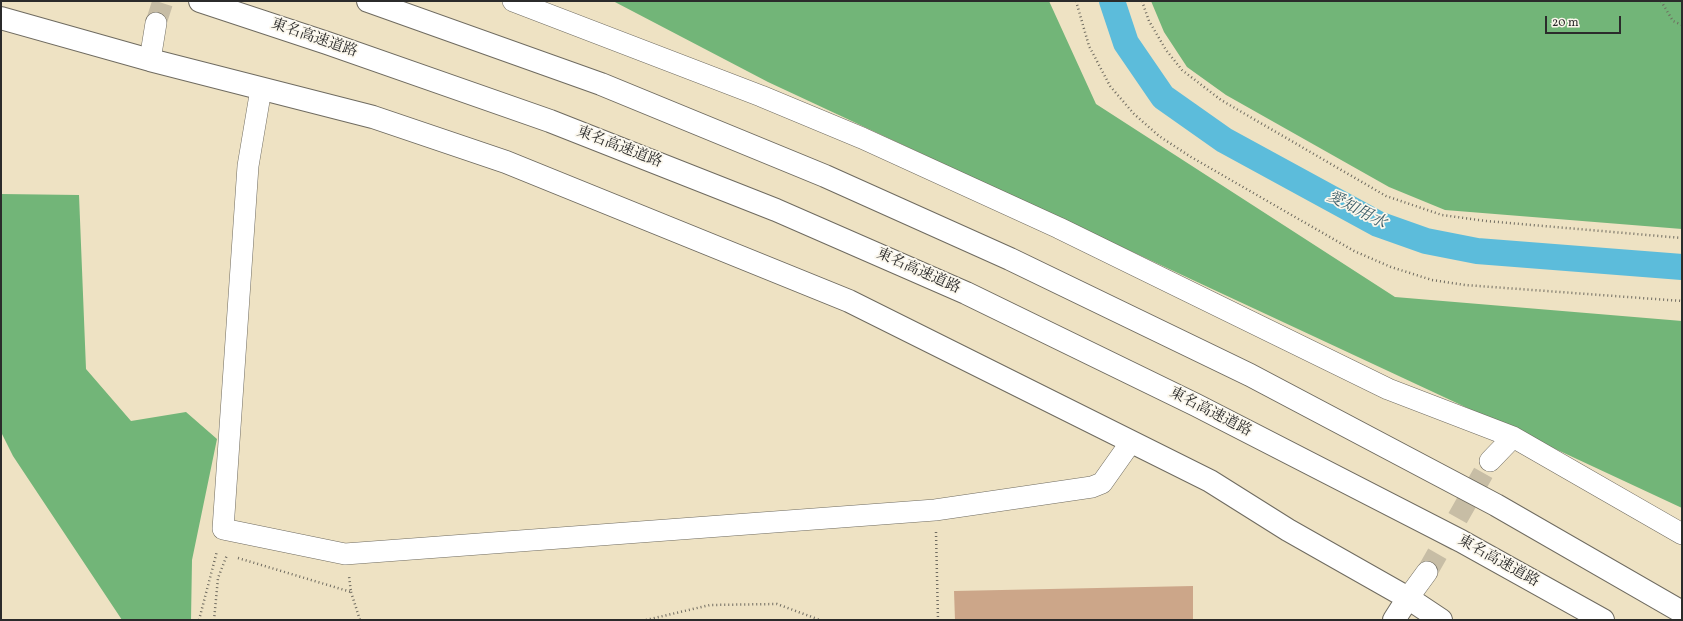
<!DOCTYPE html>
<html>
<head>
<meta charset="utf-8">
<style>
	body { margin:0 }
	#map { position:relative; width:1683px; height:621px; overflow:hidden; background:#eee2c3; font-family:Vollkorn,serif }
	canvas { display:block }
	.frame { position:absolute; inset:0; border:2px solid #2b2b2b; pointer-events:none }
	.scale { position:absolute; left:1545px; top:16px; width:76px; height:18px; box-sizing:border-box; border:2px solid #2b2b2b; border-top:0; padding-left:5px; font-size:12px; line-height:14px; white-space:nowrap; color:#2b2b2b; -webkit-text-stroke:3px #fbf7ec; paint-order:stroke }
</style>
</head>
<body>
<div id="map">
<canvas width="1683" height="621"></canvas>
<div class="frame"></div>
<div class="scale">20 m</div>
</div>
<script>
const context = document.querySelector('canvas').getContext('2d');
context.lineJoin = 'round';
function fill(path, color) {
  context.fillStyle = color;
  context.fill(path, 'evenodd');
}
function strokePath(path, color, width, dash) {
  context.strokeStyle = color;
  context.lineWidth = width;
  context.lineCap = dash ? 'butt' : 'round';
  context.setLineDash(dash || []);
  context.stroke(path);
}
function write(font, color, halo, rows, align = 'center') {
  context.font = font + ' Vollkorn,"Noto Serif JP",serif';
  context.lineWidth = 3.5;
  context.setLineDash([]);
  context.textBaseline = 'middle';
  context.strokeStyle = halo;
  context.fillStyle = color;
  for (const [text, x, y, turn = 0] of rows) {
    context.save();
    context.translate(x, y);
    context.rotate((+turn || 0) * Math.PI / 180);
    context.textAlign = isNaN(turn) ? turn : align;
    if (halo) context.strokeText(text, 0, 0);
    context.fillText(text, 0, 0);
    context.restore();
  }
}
fill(new Path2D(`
	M613,1H1049L1096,104L1395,297L1682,321V508L768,82Z
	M1151,1H1682V229L1445,210L1389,187L1226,95L1187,67L1164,32Z
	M1,194L79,195L86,369L131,421L186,412L217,439L192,560L191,620H122L13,456L1,432Z`), '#72b578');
strokePath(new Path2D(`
	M1112,1L1126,43L1163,97L1224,140L1378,224L1426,241L1477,251L1682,267`), '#5cbcdb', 26);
fill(new Path2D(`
	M1193,586V620H955L954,591Z`), '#cca689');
strokePath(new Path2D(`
	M156,23L163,1
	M1427,572L1490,461`), '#c7bda5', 21, [21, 10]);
const street = new Path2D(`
	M513,1L761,96L862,138L1059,228L1388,389L1513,437L1682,534
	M150,60L156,23
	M261,89L248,166L223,529L345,554L935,510L1092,487L1102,483L1131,442
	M1490,461L1513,437
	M1408,598L1427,572`);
const secondary = new Path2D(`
	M1,18L150,60L373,117L506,162L849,301L1210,481L1288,530L1408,598L1441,620
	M1394,620L1408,598`);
const highway = new Path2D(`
	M200,1L327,43L550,121L776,210L966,293L1196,405L1461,541L1603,620
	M368,1L601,84L825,176L1010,259L1250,375L1496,505L1682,612`);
strokePath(street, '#6f6b60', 22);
strokePath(secondary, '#6f6b60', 24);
strokePath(highway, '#6f6b60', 24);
strokePath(new Path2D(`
	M1076,1L1089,46L1110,86L1134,114L1159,136L1191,157L1354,251L1391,267L1432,280L1465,285L1682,301
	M1142,1L1149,21L1166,50L1182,70L1221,100L1386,196L1442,215L1486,221L1682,238
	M1661,1L1673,21L1682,25
	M936,532L938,620
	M238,558L351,592L349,576
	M351,592L360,620
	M199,620L217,551
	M214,620L218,578L227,555
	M646,620L710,605L777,604L820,620`), '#6f6b60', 2.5, [1, 3]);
strokePath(street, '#fff', 21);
strokePath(secondary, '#fff', 22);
strokePath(highway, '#fff', 22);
write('15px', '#2b2b2b', '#fbf7ec', [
	["東名高速道路",314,39,19],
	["東名高速道路",619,148,21],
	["東名高速道路",918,272,24],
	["東名高速道路",1210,413,27],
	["東名高速道路",1498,562,29]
]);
write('italic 16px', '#3c5e69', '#fbf7ec', [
	["愛知用水",1356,211,27]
]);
</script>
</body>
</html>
